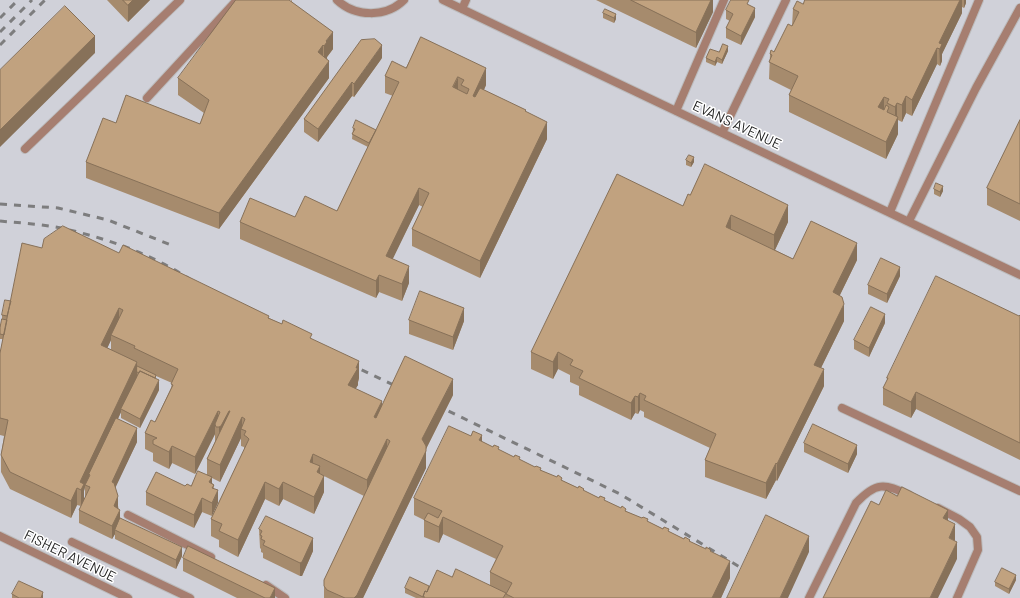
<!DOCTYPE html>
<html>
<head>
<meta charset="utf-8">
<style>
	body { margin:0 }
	canvas { display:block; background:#dededf }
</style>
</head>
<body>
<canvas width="1020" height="598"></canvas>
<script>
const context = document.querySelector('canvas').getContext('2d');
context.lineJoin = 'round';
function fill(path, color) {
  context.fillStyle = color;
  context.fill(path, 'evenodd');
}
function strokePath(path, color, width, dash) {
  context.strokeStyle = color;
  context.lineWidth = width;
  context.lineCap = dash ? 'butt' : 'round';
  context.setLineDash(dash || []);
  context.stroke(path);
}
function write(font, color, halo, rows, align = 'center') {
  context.font = font + ' Barlow,sans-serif';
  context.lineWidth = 3;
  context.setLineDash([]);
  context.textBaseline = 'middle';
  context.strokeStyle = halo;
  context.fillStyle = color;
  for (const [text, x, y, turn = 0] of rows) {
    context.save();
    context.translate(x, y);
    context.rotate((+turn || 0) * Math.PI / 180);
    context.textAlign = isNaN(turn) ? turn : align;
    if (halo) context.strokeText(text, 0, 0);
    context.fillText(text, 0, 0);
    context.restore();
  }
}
fill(new Path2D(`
	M0,0H1020V598H0Z`), '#d0d1d9');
const service = new Path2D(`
	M337,0C355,17 386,18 404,0
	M443,0L1020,275
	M462,9L466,0
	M147,98L237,0
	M676,111L724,0
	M722,133L786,0
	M25,149L180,0
	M890,212L979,0
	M909,221L976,88L1020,8
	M842,408L1020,491
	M938,508L959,519L970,527L977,537L978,550L957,598
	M128,515L211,557
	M0,536L128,598
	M72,542L190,598
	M266,585L285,598
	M809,598L856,503C876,482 884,483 909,495`);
strokePath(service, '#bcbcbd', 10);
strokePath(service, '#a67e70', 8);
strokePath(new Path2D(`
	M0,18L18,0
	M0,32L32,0
	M0,45L45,0
	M0,204L58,208L108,220L171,245
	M0,221C20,223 41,224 61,228C106,238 152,254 191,280
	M349,364L402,389
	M436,405L620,494L743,569`), '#7d7d7e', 3, [7, 7]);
fill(new Path2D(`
	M107,0H150L128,22Z
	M292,0V2L333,49L327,57L329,78L219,229L86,178V162L116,123L200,124L204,113L178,95V78Z
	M596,0H713V12L696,48Z
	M805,0H966V3L964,8L962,7V13L942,54V61L940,66L937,64L912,116L906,113L902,122L898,120V134L886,159L789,112V95L791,90L769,79L770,54L774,52L792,26L793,9L803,4Z
	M749,6L755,17L741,45L726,38V28L730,21L726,19V10Z
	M603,13L616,19L614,23L603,18Z
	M421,37L486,85L484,90L526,112L547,139L480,278L412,246V229L423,207L419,205L392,259L409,283L402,301L379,292L376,298L240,239V222L295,217L337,211L368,147L352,139L353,128L376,132L393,96L385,93V76L406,68Z
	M728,51L722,64L717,62L715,66L706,62V58L719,52Z
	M382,58L354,97L352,96L318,142L304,132V119Z
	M1020,120V221L987,205V188Z
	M686,160L694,162L691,167L686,165Z
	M934,189L943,191L940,197L934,194Z
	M683,206L788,222L775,250L793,259L857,260L840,295L844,321L821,368L824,386L777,481L776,480L766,499L705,477V460L710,448L644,417V412L640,410L638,414L635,413L631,420L579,395V386L570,382V375L558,369L553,379L531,369V352Z
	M42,248L119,253L269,318L312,339L359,378L358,382V385L355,389L382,406L453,395L426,449V468L363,598H324V580L364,496L324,476V492L314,514L283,499L279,506L265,499L238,557L219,547V540L211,536V519L244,451V447L241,446V438L220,482L212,478V483L214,485L212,516L202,512L194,528L146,505V492L191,486L207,475V459L215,442V434L195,474L172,463L169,469L153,461V453L145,449V433L155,422L171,388L172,383L156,376V379L159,390L140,428L121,418V412L118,419L137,442L115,487L120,518L182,556L176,569L115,539V534L112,539L79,523V510L85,498V487L84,491V501L81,506L77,505L71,518L10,489L1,472V455L4,436L0,435V353L3,339H0V328L2,319V315ZM111,340V350L107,348Z
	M900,276L887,303L868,294V285Z
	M1020,315V460L916,409L911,418L883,405V388L887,381V378L1019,316Z
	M409,320L464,321L453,350L409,334Z
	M885,323L869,357L854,349V340Z
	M482,442L711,552L730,578L721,598H506V597V598H416L405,593V588L429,586L452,577L490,585V572L496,559L443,534L439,543L424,537V520L414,515V498Z
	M804,443L857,454L848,473L804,452Z
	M259,529L313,551L302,576H300L263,558V553L261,552V549L260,548Z
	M183,558L275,598H237L183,571Z
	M1016,580L1009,594L995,586V582Z
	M12,594L43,598H12Z`), '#a68b6d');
fill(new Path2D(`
	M133,0H150L128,22V5Z
	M711,0H713V12L696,48V32Z
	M960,0H962V13L942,54V61L940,66L939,43Z
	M964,0H966V3L964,8Z
	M755,8V17L741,45V36Z
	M616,14V19L614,23V18Z
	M333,32V49L327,57V59L324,63V46L326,41Z
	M95,36V53L0,147V130Z
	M323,45V62L318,52Z
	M382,45V58L354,97V84Z
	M728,46V51L722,64V60Z
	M937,48V64L912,116V100Z
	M717,57V62L715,66V62Z
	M329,61V78L219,229V213Z
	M486,68V85L473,113V96Z
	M458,77V94L453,87Z
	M352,82V96L318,142V129Z
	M906,96V113L902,122V105Z
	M884,97V114L878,107Z
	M897,103V119L898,117V134L886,159V142L895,123V107Z
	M547,122V139L480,278V261Z
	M376,130V134L369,147V143Z
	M694,157V162L691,167V163Z
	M943,186V191L940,197V192Z
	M419,188V205L386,273V256Z
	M788,205V222L774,252V235Z
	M731,215V232L726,227Z
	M857,243V260L833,309V292Z
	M409,266V283L402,301V284Z
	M900,267V276L887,303V294Z
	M379,275V292L376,298V281Z
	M844,304V321L814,382V365Z
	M119,308V325L111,335V340L101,362V345Z
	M464,308V321L453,350V337Z
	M885,314V323L869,357V348Z
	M558,352V369L553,379V362Z
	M359,361V378L358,382V385L348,402V385Z
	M137,362V379L121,409V412L90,477V475L89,474V479L85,485V487L84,491V501L81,506V490L80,482Z
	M824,369V386L777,481V464Z
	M453,379V395L426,449V468L363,598H354L422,439Z
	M159,380V390L140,428V419Z
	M916,392V409L911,418V402Z
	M640,393V410L638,414V397Z
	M635,396V413L631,420V403Z
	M382,401V418L374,434V417Z
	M218,411V427L215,424V434L195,474V457Z
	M229,411V428L219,444V427Z
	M242,417V430L241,429V438L220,482V465Z
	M137,428V442L112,495V482Z
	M482,435V452L479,440Z
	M387,439V456L367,497V480Z
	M857,445V454L848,473V464Z
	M172,446V463L169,469V452Z
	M313,454V471L310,462Z
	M776,463V480L766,499V483Z
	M320,466V483L317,472Z
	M324,476V492L314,514V497Z
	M212,477V490L209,482Z
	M265,482V499L238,557V540Z
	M283,482V499L279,506V489Z
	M77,488V505L71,518V501Z
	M218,490V503L212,516V503Z
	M118,496V509L114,506Z
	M202,498V512L194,528V515Z
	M120,510V523L115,530V534L112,539V526Z
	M948,510V527L943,518Z
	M443,517V534L439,543V527Z
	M955,524V541L949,538Z
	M809,536V552L788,598H780Z
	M313,538V551L302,576H300V563Z
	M957,542V559L938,598H930Z
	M182,547V556L176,569V560Z
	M730,561V578L721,598H712Z
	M1016,575V580L1009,594V589Z
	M275,588V598H270Z
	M43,592V598H41Z`), '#877159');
const building = new Path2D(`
	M123,0H133L128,5Z
	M236,0H289L333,32L326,41L327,42L324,46L323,45L318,52L329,61L219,213L86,162L103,118L116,123L126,95L200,124L209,100L178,78Z
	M631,0H711L696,32Z
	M731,0H749L747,4L755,8L741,36L726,28L733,14L726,10Z
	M805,0H960L939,43L942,44L940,49L937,48L912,100L906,96L902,105L897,103L895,107L887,103L889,99L884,97L878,107L884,110L886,105L889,107L887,112L898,117L886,142L789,95L798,76L769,62L772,55L770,54L771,50L774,52L788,24L792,26L799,12L793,9L797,1L803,4Z
	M65,6L95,36L0,130V70Z
	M605,9L616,14L614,18L603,13Z
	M421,37L486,68L473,96L475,97L480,88L526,110L525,111L547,122L480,261L412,229L429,193L419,188L386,256L409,266L402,284L379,275L376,281L240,222L250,198L295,217L305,196L337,211L399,82L385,76L392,61L406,68ZM458,77L464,80L461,85L469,89L467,94L453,87Z
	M375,39L382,45L354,84L352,82L318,129L304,119L361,40Z
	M723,44L728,46L722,60L717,57L715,62L706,58L710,49L719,52Z
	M356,120L376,130L369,143L352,134L355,129L353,128Z
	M1020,120V204L987,188Z
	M689,155L694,157L691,163L686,160Z
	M705,164L788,205L774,235L731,215L726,227L793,259L811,221L857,243L833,292L842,297L844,304L814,365L824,369L777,464L776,463L766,483L705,460L716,434L644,400L646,396L640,393L638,397L635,396L631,403L579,378L583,371L570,365L573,360L558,352L553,362L531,352L617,174L683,206L688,194L690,195Z
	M936,183L943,186L940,192L934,189Z
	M63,226L119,253L123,245L269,316L268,318L282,324L283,320L312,334L310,338L359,361L356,368H358L348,385L382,401L374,417L376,418L405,356L453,379L422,439L426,446V451L357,595L354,598H345L327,590L324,586V580L390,441L387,439L367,480L313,454L310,462L320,466L317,472L324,476L314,497L283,482L279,489L265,482L238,540L219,531L222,524L211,519L249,439L247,437L244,435L246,431L241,429L245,419L242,417L220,465L207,459L230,411H229L221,426L219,427H216L215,424L220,412L218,411L195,457L172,446L169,452L153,444V440L157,438L145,433L151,420L155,422L173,385L171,384L178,369L134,348L135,346L111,335L123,310L119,308L101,345L137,362L80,482L84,484L81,490L77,488L71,501L10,472L1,455L8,420L0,418V353L22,243L42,248L44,239Z
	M881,258L900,267L887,294L868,285Z
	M936,276L1019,316L1020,315V443L916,392L911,402L883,388L888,378H887Z
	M420,291L464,308L453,337L409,320Z
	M5,300L11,301L7,316L2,315Z
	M871,307L885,314L869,348L854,340Z
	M2,319L7,320L4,335L0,334V328Z
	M137,366L156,375L155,378L140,371L139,373L137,372Z
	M140,371L159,380L140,419L121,409Z
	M116,418L137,428L112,482L114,483L118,496L114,506L120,510L112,526L79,510L90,487L85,485L90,475L89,474Z
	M813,424L857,445L848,464L804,443Z
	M449,426L471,436L473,431L482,435L479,440L493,447L494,445L499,447L498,449L514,457L515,455L520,457L519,459L535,467L536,466L541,468L540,470L557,477L558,475L562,478L561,480L578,488L579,486L584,489L583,490L599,498L600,496L605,498L604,500L621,508L622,506L626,509L625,511L642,518L643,517L648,519L647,521L663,529L664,527L669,529L668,531L684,539L685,537L690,540L689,541L706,549V547L711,550L710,551L730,561L712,598H514L506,594L512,583L490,572L503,546L443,517L439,527L424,520L428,513L438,518L442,511L414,498Z
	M198,471L212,477L209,482L214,485L212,488L218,490L212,503L202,498L194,515L146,492L156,472L185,486L187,484L191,486Z
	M902,487L948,510L943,518L955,524L949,538L957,542L930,598H823L871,501L879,505L886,490L897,496Z
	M766,515L809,536L780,598H727Z
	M266,516L313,538L302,562L300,563L263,545L265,541L261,539L262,536L260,535L262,531L259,529Z
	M120,518L182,547L176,560L115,530Z
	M188,546L275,588L270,598H265L183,558Z
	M1002,568L1016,575L1009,589L995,582Z
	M456,569L506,593L503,598H424V596H423L425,591L427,592L437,570L452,577Z
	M410,577L429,586L427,592L425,591L423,597L405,588Z
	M19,581L43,592L41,598H19L12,594Z`);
fill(building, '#c1a27f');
strokePath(building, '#877159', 1);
write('14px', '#212121', '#fff', [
	["EVANS AVENUE",737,125,25],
	["FISHER AVENUE",70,556,26]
]);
</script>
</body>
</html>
